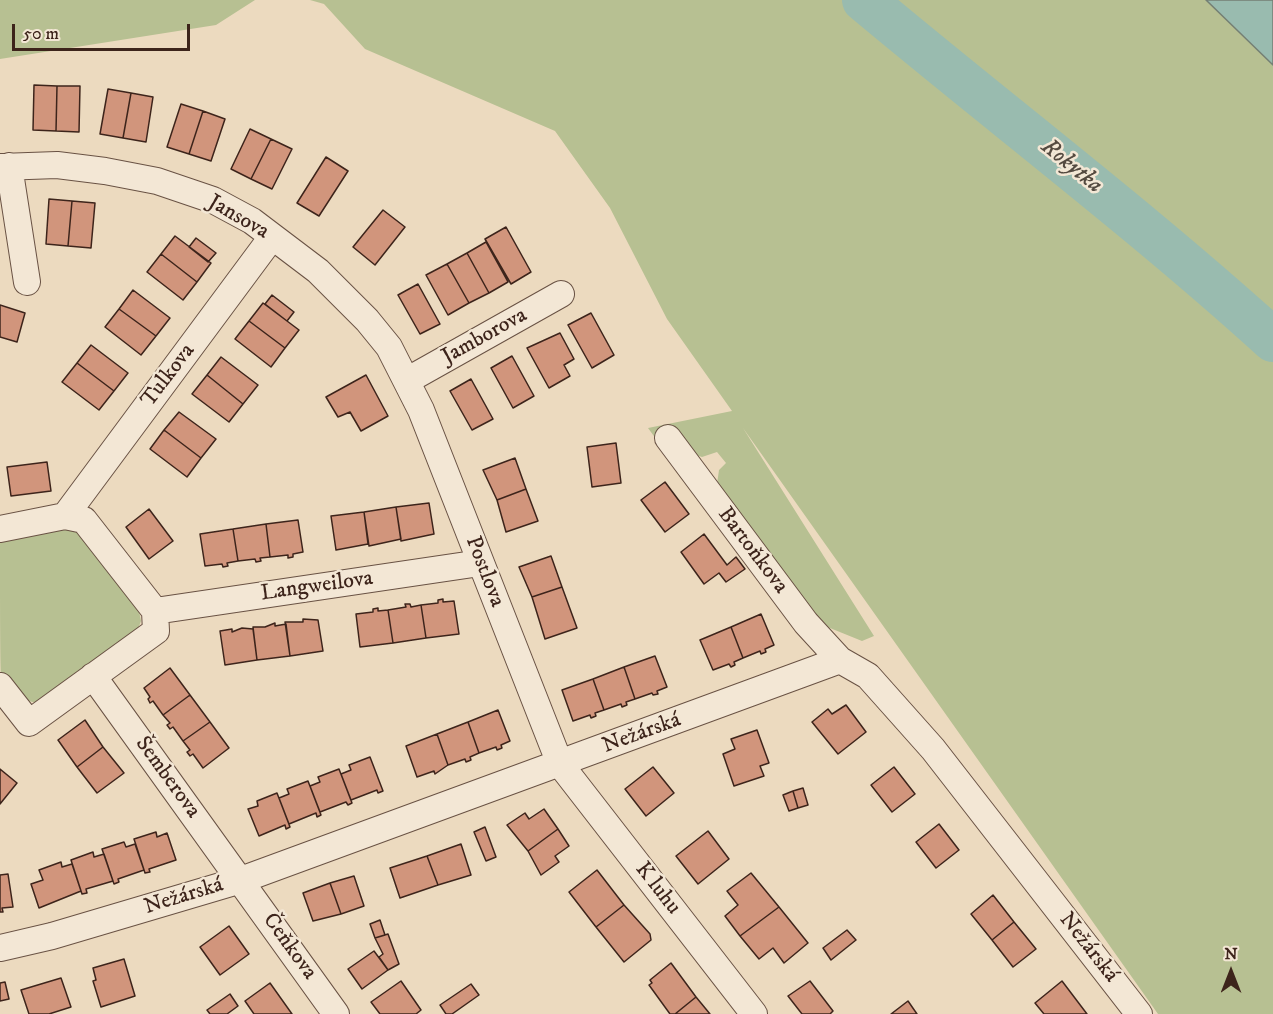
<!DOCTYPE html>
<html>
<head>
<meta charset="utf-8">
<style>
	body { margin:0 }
	#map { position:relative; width:1273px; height:1014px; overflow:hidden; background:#ecdabf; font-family:"IM FELL DW Pica",serif }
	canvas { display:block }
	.north { position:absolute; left:1201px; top:942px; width:60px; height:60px; -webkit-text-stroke:4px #f3e7d5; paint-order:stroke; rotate:0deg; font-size:16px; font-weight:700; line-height:24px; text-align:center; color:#3d241b }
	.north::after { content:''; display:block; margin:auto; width:21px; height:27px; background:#3d241b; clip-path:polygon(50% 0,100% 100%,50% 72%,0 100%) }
	.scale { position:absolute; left:12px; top:24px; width:178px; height:27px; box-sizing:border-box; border:3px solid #3d241b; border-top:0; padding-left:8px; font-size:18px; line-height:21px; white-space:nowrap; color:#3d241b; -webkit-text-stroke:4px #f3e7d5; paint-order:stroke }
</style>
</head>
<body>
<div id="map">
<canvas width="1273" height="1014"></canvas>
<div class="north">N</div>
<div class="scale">50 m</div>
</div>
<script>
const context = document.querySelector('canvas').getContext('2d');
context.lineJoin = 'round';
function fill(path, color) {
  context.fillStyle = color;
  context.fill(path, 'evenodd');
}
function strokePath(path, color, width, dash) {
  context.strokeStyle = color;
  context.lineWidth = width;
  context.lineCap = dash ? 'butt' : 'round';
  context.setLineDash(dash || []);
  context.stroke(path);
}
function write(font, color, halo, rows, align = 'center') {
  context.font = font + ' "IM FELL DW Pica",serif';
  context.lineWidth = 5;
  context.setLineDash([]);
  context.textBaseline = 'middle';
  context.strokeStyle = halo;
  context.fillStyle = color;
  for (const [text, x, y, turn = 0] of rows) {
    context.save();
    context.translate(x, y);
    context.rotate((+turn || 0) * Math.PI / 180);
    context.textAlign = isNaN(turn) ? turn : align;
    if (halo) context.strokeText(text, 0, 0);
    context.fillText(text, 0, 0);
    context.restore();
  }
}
fill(new Path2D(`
	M0,0H255L216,25L0,59Z
	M310,0H1210L1273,58V1014H1158L743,428L874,636L862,641L825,626L815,615L717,484L719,470L726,463L717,452L702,457L659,443L648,428L732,411L667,319L610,208L555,131L365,49L324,4Z
	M66,529L78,530L138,606L141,621L138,629L39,703C22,702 9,689 1,673C0,662 0,559 0,539Z`), '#b7c092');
const water = new Path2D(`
	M1206,0H1273V65Z`);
fill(water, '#99bbaf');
strokePath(water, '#747f74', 1.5);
strokePath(new Path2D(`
	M864,0C1000,114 1142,221 1273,340`), '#99bbaf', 44);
const building = new Path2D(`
	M34,85L57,86L56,131L33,130Z
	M57,86H80L79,132L56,131Z
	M108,89L131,93L123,138L100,134Z
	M131,93L153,97L146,142L123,138Z
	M181,104L203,111L189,154L167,147Z
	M203,111L225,119L211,161L189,154Z
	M250,129L271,139L251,179L231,169Z
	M271,139L292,149L272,189L251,179Z
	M326,157L348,171L319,216L297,203Z
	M49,199L72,201L68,246L46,244Z
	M72,201L95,203L91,248L68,246Z
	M383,210L405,227L375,265L353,247Z
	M506,227L531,272L511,284L485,239Z
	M175,236L211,263L197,282L161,254Z
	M196,238L216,253L208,262L189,247Z
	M486,242L508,282L489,293L467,253Z
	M467,253L489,293L469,303L447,264Z
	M161,254L197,282L183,300L147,272Z
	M447,264L469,303L448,315L426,275Z
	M418,284L440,324L420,334L398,295Z
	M133,290L170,318L156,336L119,309Z
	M272,295L294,312L287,321L265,304Z
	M263,303L299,330L285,348L249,321Z
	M0,305L25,313L17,342L0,337Z
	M119,309L156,336L141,355L105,327Z
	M591,313L614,355L592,368L568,325Z
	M249,321L285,348L271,367L235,339Z
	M560,333L574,359L564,365L570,376L549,388L527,348Z
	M91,345L128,373L114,391L77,363Z
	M512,356L534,396L513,408L491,368Z
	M221,357L258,385L243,404L207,375Z
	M77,363L114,391L99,410L62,382Z
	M207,375L243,404L229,422L192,394Z
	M366,375L388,416L361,431L350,412L338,417L326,397Z
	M471,379L493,419L472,430L450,391Z
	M179,412L216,439L201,458L164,430Z
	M164,430L201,458L187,477L150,449Z
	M616,443L621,483L592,487L587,447Z
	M515,458L526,489L497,500L483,470Z
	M47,462L51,491L11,496L7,467Z
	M665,482L689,514L665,532L641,500Z
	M526,489L538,521L506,532L497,500Z
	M429,503L434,534L401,541L396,507Z
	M396,507L401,539L369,546L364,512Z
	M149,509L173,541L149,559L126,527Z
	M364,512L368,544L336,550L331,516Z
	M298,520L303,552L293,554V557L288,558V555L270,557L266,524Z
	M266,524L270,557L260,558L261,561L256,562L255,559L238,561L233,529Z
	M233,529L238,561L227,563L228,566L223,567L222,564L205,566L200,534Z
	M704,534L727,565L736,557L745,569L726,582L719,573L704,584L681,552Z
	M551,556L562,587L532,597L519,567Z
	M562,587L577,628L545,639L532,597Z
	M443,599V602L454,601L459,634L426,638L421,605L438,603V600Z
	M405,604H410L411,607L421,605L426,638L393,643L388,610L406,607Z
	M378,608V611L388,610L393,643L360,647L356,614L373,612V609Z
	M761,614L774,645L765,649L766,652L761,654L760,651L743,658L731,627Z
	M303,619L318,620L323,651L290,656L285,622H303Z
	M275,623V626L286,624L290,656L257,660L253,627H265Z
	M731,627L743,658L734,662L735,665L731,667L729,664L713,670L700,640Z
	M242,628L253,629L257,660L225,665L220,631L232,629V632Z
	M655,656L667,687L657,691L658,694L653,695L652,693L635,699L624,667Z
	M624,667L635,699L626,702L627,705L622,707L621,704L604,710L593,679Z
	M170,668L190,695L163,715L153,701L150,703L148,699L150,697L144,688Z
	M593,679L604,710L595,713L596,716L591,718L590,715L573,721L562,690Z
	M190,695L210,722L183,741L173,727L170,729L167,725L170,723L163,715Z
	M846,705L866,732L838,754L812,722L828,709L832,714Z
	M498,710L510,741L501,745L502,748L497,750L496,747L479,753L468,722Z
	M85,720L103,747L77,767L58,740Z
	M210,722L229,748L203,768L193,754L190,756L187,752L190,750L183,741Z
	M468,722L479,753L470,757L471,760L466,762L465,759L448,765L437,734Z
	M757,730L769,763L760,766L764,776L734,786L723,754L735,749L731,739Z
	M437,734L448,765L435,774L434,771L417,777L406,746Z
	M103,747L124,773L97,793L77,767Z
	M370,757L383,791L378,793L377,790L351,800L341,774L351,770L349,765Z
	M653,767L674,793L646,816L625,789Z
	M894,767L915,794L892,812L871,785Z
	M0,769L17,783L0,804Z
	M339,769L352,803L348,805L346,802L320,812L310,786L320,782L318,777Z
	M308,781L321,815L317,817L316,813L289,824L279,798L289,794L287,789Z
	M803,788L808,805L798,808L793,791Z
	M793,791L798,808L789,811L783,795Z
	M277,793L290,827L286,829L285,825L259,836L248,809L258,806L257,801Z
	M544,809L558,829L528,851L507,825L525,813L529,819Z
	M939,824L959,850L936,868L916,842Z
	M485,827L496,857L486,861L474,832Z
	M558,829L569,846L555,856L559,862L541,875L528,851Z
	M708,831L729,859L698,884L676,856Z
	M156,832L157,837L167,833L176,860L149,869L150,872L145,873L134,839Z
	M124,842L126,847L135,844L144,870L118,879L119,882L114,884L102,849Z
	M461,844L471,875L438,885L427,856Z
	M93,852L94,857L104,854L113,881L86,889L87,893L82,894L71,860Z
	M427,856L438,885L400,898L390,868Z
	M61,862L62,867L72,864L81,891L39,908L31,884L43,880L39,870Z
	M597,870L624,905L596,927L569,892Z
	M751,873L779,907L740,936L725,916L738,905L727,891Z
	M8,874L13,907L2,908L3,912H0V875Z
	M354,876L364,906L341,914L330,883Z
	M330,883L341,914L313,921L303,893Z
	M993,895L1014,922L992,940L971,914Z
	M624,905L650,934L651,940L624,962L596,927Z
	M779,907L808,943L784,963L773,948L759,959L740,936Z
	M380,920L385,935L375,938L370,924Z
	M1014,922L1036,949L1013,967L992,940Z
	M229,926L249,954L220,975L200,947Z
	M847,930L856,940L831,960L823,948Z
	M388,934L399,964L388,970L379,957L383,954L375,938Z
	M374,951L388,970L362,989L348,969Z
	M124,959L135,996L101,1007L93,981L96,980L93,968Z
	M671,963L696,997L675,1014H670L649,985L652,983L650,980Z
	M61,978L71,1007L49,1014H29L21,990Z
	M401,981L421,1010L416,1014H380L371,1002Z
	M810,981L833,1011L830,1014H802L788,996Z
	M1062,981L1087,1014H1044L1035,1003Z
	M5,982L9,999L0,1001V983Z
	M270,983L292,1014H254L245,1001Z
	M471,984L479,995L452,1014H446L440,1005Z
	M230,994L238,1006L227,1014H210L207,1010Z
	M696,997L710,1014H675Z
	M908,1001L917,1014H891Z`);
fill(building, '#d1957c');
strokePath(building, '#3d241b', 1.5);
const street = new Path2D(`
	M9,166L27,282
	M0,167L57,165L105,171L157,181L213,200L252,221L318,271L367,320L389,347L421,410L560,764L754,1014
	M408,380L561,294
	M668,438L806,623L840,660L868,676L933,749L1139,1014
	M65,516L272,237
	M0,529L65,516L84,520L155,611L156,631L29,723L0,686
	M155,611L480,563
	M93,676L336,1014
	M0,948L52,936L241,880L840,660`);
strokePath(street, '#695244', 28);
strokePath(street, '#f3e7d5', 26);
write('22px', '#3d241b', '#f3e7d5', [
	["Jansova",238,218,30],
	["Jamborova",485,337,-29],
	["Tulkova",169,376,-53],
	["Bartoňkova",752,551,53],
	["Postlova",484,572,69],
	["Langweilova",317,587,-8],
	["Nežárská",642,734,-20],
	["Šemberova",167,778,54],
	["K luhu",657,889,52],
	["Nežárská",184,897,-17],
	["Čeňkova",289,947,54],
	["Nežárská",1088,948,52]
]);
write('italic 24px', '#544a40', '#f3e7d5', [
	["Rokytka",1071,167,39]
]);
</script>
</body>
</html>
